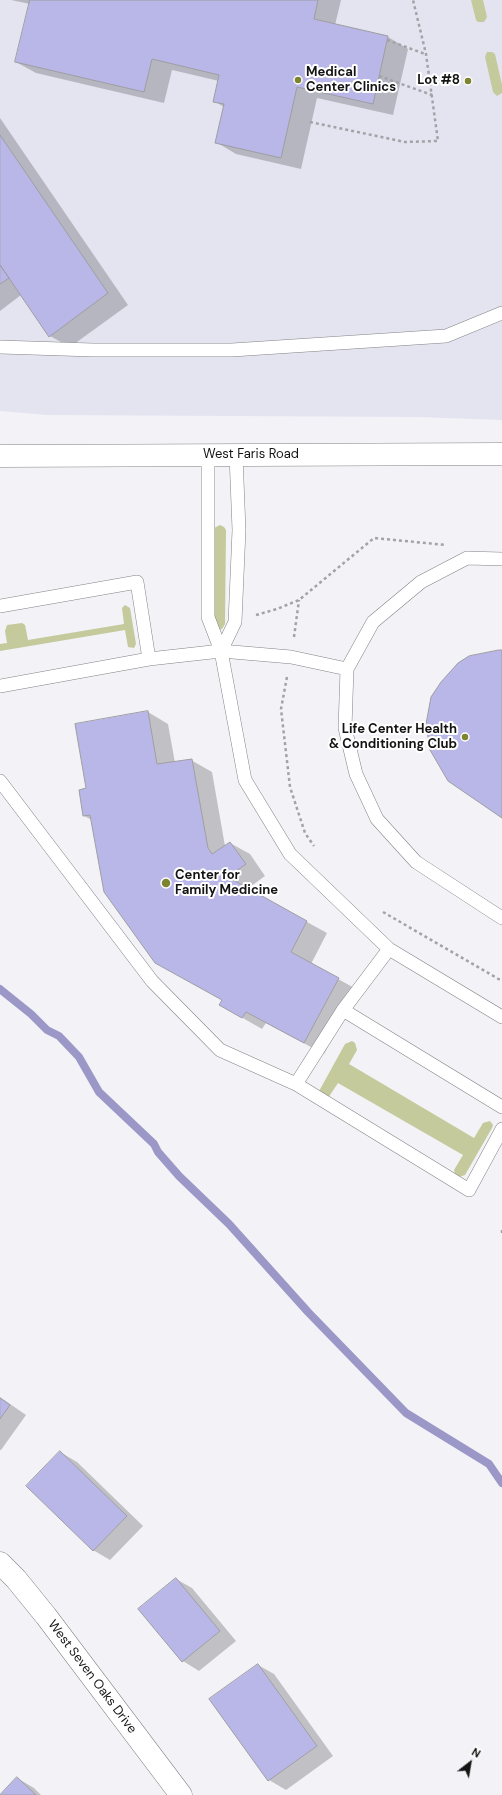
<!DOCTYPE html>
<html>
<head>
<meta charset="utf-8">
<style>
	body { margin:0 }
	#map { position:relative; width:502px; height:1795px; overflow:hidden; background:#f2f2f7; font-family:"DM Sans",sans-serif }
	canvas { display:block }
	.north { position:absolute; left:450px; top:1743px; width:40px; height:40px; -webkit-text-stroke:3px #fff; paint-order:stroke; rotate:31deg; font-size:11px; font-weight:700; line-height:16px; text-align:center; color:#141415 }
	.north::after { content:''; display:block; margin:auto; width:14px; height:18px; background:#141415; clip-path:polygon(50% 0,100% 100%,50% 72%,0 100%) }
</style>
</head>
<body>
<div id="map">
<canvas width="502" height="1795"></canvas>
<div class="north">N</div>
</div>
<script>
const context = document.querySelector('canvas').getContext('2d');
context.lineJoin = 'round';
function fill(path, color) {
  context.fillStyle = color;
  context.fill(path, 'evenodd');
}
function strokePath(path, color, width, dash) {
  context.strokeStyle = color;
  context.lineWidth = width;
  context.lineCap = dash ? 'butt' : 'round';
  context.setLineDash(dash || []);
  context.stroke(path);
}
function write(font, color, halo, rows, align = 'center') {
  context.font = font + ' "DM Sans",sans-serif';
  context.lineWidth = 4;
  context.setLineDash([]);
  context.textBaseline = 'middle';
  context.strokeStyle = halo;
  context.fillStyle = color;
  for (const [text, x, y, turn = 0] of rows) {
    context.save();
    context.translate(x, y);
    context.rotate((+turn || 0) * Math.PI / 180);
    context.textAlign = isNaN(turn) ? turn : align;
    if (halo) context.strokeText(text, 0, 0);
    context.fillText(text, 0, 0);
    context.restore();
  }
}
fill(new Path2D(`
	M0,0H502V420L418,417L47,415L0,411Z`), '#e4e4f0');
fill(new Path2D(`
	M471,0H483L487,17L484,22H478L476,20Z
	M487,52H492L495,54L502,85V93L497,96L493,92L485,57Z
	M220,525L224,527L226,530L225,624L222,629L218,630L213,624L214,528Z
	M125,605L130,608L136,644L134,648L128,647L125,630L0,651V644L7,643L5,631L7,625L22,623L25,625L28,640L124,624L122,608Z
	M352,1041L355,1043L357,1050L349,1064L474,1138L483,1123L490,1121L493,1125L492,1128L465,1175L459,1177L455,1174L454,1170L463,1155L338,1083L328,1098L318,1093L345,1044Z`), '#c4ca9b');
fill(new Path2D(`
	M11,0H341L335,25L388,37L408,49L393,115L317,98L301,169L236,154L216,142L224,107L214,101L219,81L172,70L164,103L36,73L16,62L30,4Z
	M0,118L128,305L70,347L50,336L21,295L0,311Z
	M148,712L168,724L175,763L191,760L212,772L225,846L230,843L250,854L265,876L247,889L327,933L311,964L358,990L324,1054L266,1023L262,1029L220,1005L226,1003L92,820L84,816L87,789Z
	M0,1397L26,1415L1,1450H0Z
	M60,1452L77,1462L143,1526L110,1560L93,1550Z
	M176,1579L192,1588L236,1641L199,1671L183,1661Z
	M258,1665L274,1674L333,1756L286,1790L269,1780Z
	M17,1778L34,1788L41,1795H2Z`), '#0003');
strokePath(new Path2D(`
	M0,989L31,1014L47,1030L59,1036L79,1057L99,1092L154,1144L158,1152L179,1176L229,1224L308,1312L406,1413L489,1464L502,1483`), '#9b98c8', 8);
const building = new Path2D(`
	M30,0H318L314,19L388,36L373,104L297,87L281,158L215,143L224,104L213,102L219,75L152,59L144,92L15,62Z
	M0,135L108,293L49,337L0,265Z
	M0,265L9,278L0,284Z
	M499,650H502V818L448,781L430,750L426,724L431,697L441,682L458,663L469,656Z
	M148,711L157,764L192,759L208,848L212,854L230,842L246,864L228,877L307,921L291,952L339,978L304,1043L246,1012L242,1018L219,1005L222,1000L155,963L104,892L90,815L83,816L79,790L86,788L75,724Z
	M0,1398L10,1405L0,1419Z
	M60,1451L127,1516L93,1551L26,1486Z
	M176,1578L220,1631L182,1662L138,1609Z
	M258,1664L317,1746L268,1781L209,1699Z
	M17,1777L36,1795H0Z`);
fill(building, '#b9b6e8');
strokePath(building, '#9e9ea2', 1);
const service = new Path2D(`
	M0,347L93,350H232L446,336L502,313
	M208,455V617L221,651L245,780L290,854L389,949L502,1017
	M502,559L467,558L421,582L373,622L347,669L345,728L356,774L377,819L416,862L502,918
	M0,606L137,582L149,659
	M221,651L235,622L239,530L236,455
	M0,686L149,659L221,651L291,657L347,669
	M0,781L152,981L220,1050L296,1084L469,1190L502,1129
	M343,1010L502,1107
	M296,1084L343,1010L389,949`);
const minor = new Path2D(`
	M0,1563L16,1579L46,1616L181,1795`);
const secondary = new Path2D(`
	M0,456L502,454`);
strokePath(service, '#838387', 14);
strokePath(minor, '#838387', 23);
strokePath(secondary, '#838387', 23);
strokePath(new Path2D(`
	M387,40L425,54
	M379,76L432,95
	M310,122L405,142L438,141L426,54L413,0
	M256,615L277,609L299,600L374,538L446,545
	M294,637L299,600
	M287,677L281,709L290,787L305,833L314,846
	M383,912L502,981
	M502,1230V1235`), '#a3a3a7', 2.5, [3, 3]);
strokePath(service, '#fff', 13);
strokePath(minor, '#fff', 22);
strokePath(secondary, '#fff', 22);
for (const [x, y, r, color] of [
	[298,80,4,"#7d842f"],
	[468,81,4,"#7d842f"],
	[465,737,4,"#7d842f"],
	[166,883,5,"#7d842f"]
]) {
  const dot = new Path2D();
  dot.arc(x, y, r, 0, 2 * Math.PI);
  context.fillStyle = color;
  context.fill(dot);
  strokePath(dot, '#fff', 1.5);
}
write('bold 13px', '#141415', '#fff', [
	["Medical",306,73],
	["Center Clinics",306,88],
	["Lot #8",460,81,"right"],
	["Life Center Health",457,730,"right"],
	["& Conditioning Club",457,745,"right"],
	["Center for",175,876],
	["Family Medicine",175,891]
], 'left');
write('13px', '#141415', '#fff', [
	["West Faris Road",251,455],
	["West Seven Oaks Drive",92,1677,53]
]);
</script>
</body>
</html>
